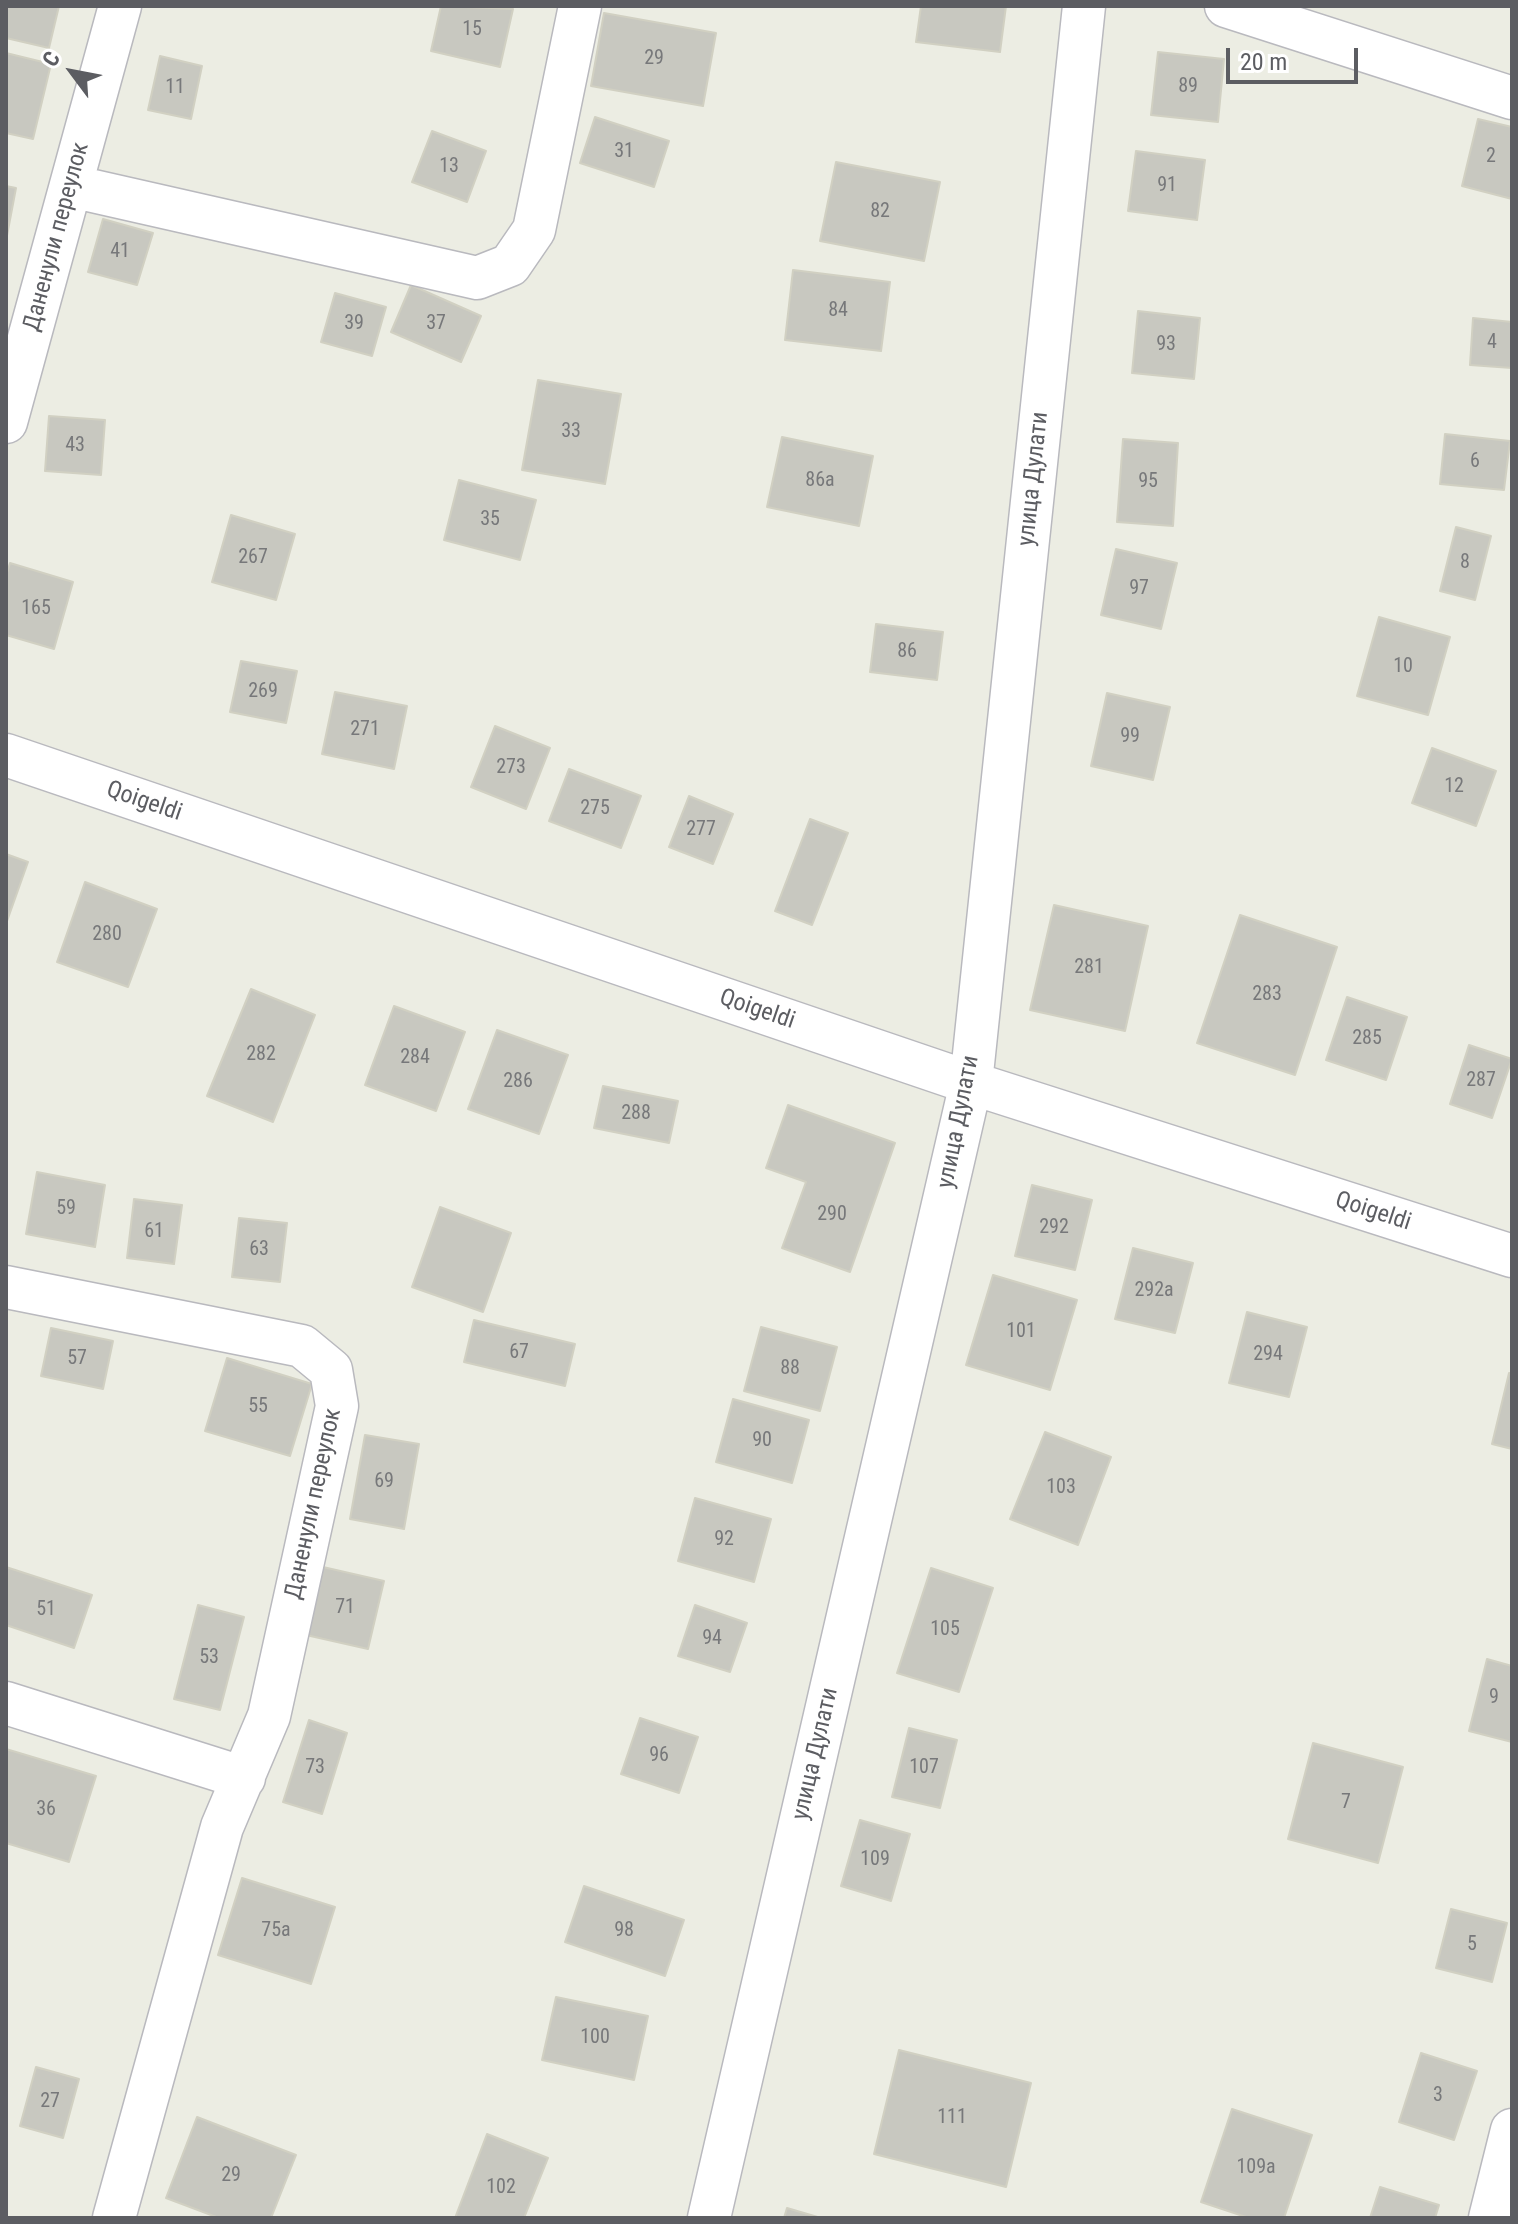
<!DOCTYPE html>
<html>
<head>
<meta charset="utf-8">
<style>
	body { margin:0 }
	#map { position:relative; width:1518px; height:2224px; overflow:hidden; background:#ecede3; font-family:"Roboto Condensed",sans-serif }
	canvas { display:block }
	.frame { position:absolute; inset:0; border:8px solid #5c5d62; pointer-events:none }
	.north { position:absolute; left:32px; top:32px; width:80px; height:80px; -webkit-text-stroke:6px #fff; paint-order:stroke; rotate:302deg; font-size:22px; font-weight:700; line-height:32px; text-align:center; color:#5c5d62 }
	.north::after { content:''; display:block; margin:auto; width:28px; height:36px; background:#5c5d62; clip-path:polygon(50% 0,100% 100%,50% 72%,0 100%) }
	.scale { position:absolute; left:1226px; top:48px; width:132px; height:36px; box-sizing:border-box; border:4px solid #5c5d62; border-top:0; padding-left:10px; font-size:24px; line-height:28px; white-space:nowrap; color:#5c5d62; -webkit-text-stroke:6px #fff; paint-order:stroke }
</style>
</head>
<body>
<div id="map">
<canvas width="1518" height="2224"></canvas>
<div class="frame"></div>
<div class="north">С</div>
<div class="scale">20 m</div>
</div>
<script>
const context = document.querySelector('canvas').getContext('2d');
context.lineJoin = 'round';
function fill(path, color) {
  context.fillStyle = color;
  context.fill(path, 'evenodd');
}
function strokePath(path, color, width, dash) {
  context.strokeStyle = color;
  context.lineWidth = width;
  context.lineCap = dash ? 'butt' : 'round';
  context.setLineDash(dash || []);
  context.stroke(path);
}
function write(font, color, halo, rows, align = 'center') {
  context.font = font + ' "Roboto Condensed",sans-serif';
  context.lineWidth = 6;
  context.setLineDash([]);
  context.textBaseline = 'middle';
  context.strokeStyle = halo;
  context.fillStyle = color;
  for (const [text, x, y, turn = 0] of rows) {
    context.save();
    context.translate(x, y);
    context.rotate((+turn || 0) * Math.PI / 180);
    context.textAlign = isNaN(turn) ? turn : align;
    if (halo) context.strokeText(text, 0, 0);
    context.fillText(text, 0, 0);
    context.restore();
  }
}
const building = new Path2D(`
	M6,6H59L49,48L6,38Z
	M441,6L513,9L500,67L431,51Z
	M921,6H1006L1000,52L916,42Z
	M604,13L716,33L703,106L591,86Z
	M1158,52L1224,59L1218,122L1151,115Z
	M6,53L51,64L33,139L6,133Z
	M160,56L202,66L191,119L148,110Z
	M595,117L669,141L654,187L580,163Z
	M1478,119L1512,127V199L1462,186Z
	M432,131L486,151L467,202L412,182Z
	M1136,151L1205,160L1197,220L1128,211Z
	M836,162L940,182L924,261L820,241Z
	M6,186L16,188L6,241Z
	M103,219L153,233L137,285L88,272Z
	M793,270L890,282L881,351L785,340Z
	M411,285L481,316L461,362L391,332Z
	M335,293L386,307L372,356L321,342Z
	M1138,311L1200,318L1194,379L1132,373Z
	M1473,318L1512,322V368L1470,365Z
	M538,380L621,394L605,484L522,470Z
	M49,416L105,420L101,475L45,471Z
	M1445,434L1510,441L1504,490L1440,484Z
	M782,437L873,456L859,526L767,507Z
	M1123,439L1178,443L1173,526L1117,522Z
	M459,480L536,500L520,560L444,540Z
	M231,515L295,534L276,600L212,582Z
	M1456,527L1491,536L1475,600L1440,591Z
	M1116,549L1177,563L1161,629L1101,615Z
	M10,563L73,582L54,649L6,635V576Z
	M1379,617L1450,637L1428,715L1357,696Z
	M876,624L943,632L937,680L870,672Z
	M241,661L297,671L286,723L230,712Z
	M335,692L407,706L394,769L322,754Z
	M1107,693L1170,707L1153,780L1091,766Z
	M495,726L550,748L526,809L471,787Z
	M1432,748L1496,771L1476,826L1412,803Z
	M569,769L641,796L621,848L549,821Z
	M689,796L733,814L713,864L669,847Z
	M810,819L848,833L812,925L775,911Z
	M6,854L28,862L6,924Z
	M85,882L157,909L128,987L57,962Z
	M1054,905L1148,926L1125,1031L1030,1010Z
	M1240,915L1337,947L1295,1075L1197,1043Z
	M251,989L315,1015L273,1122L207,1096Z
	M1347,997L1407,1017L1386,1080L1326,1060Z
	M394,1006L465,1032L436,1111L365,1085Z
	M497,1030L568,1055L539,1134L468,1109Z
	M1469,1045L1512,1059L1492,1118L1450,1104Z
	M603,1086L678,1101L669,1143L594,1128Z
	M788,1105L895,1143L850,1272L782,1248L806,1182L766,1168Z
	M37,1172L105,1185L95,1247L26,1234Z
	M1032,1185L1092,1200L1075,1270L1015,1256Z
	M134,1199L182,1205L174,1264L127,1258Z
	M440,1207L511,1233L483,1312L412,1287Z
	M239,1218L287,1223L280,1282L232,1277Z
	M1133,1248L1193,1263L1175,1333L1115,1319Z
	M993,1275L1077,1300L1050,1390L966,1365Z
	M1247,1312L1307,1327L1289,1397L1229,1383Z
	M474,1320L575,1344L565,1386L464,1362Z
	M761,1327L837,1347L820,1411L744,1391Z
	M51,1328L113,1341L103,1389L41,1376Z
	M227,1358L312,1384L290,1456L205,1431Z
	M1509,1373L1512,1374V1449L1492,1444Z
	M733,1399L809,1420L792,1483L716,1462Z
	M1045,1432L1111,1457L1078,1545L1010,1519Z
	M365,1435L419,1444L404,1529L350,1519Z
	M695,1498L771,1519L754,1582L678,1561Z
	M6,1567L92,1595L74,1648L6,1625Z
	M323,1567L384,1581L368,1649L306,1635Z
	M931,1568L993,1588L959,1692L897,1673Z
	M198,1605L244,1617L220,1710L174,1699Z
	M695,1605L747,1623L730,1672L678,1656Z
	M1487,1659L1512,1666V1742L1469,1731Z
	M640,1718L698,1737L679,1793L621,1774Z
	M309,1720L347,1733L322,1814L283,1802Z
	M909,1728L957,1740L940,1808L892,1797Z
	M1313,1743L1403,1767L1378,1863L1288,1839Z
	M6,1749L96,1776L69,1862L6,1843Z
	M860,1820L910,1834L891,1901L841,1886Z
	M242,1878L335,1907L311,1984L218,1955Z
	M584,1886L684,1920L665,1976L565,1942Z
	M1451,1909L1507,1923L1492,1982L1436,1968Z
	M556,1997L648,2016L634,2080L542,2060Z
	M899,2050L1031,2083L1006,2187L874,2154Z
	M1421,2053L1477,2071L1454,2140L1399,2122Z
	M36,2067L79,2079L63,2138L20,2126Z
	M1232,2109L1312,2135L1284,2218H1249L1201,2202Z
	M197,2117L296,2155L271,2218H219L166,2198Z
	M487,2134L548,2158L524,2218H455Z
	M1380,2187L1439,2205L1435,2218H1370Z
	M787,2208L821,2218H784Z`);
fill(building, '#c8c8c0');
strokePath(building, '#d1d0c2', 2);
const street = new Path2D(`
	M1226,6L1512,98
	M71,186L477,278L510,265L534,230L580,6
	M6,422L120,6
	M6,755L971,1083L1512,1256
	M6,1287L302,1346L331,1370L337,1406L269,1716L222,1827L114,2218
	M6,1703L244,1778
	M709,2218L971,1083L1084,6
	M1490,2218L1512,2130`);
strokePath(street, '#b9b9be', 45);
strokePath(street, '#fff', 42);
write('20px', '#77787a', null, [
	["15",472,30],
	["29",654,59],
	["89",1188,87],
	["11",175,88],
	["31",624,152],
	["2",1491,157],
	["13",449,167],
	["91",1167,186],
	["82",880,212],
	["41",120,252],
	["84",838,311],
	["39",354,324],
	["37",436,324],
	["4",1492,343],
	["93",1166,345],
	["33",571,432],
	["43",75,446],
	["6",1475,462],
	["86а",820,481],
	["95",1148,482],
	["35",490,520],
	["267",253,558],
	["8",1465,563],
	["97",1139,589],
	["165",36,609],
	["86",907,652],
	["10",1403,667],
	["269",263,692],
	["271",365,730],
	["99",1130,737],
	["273",511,768],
	["12",1454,787],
	["275",595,809],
	["277",701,830],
	["280",107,935],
	["281",1089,968],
	["283",1267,995],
	["285",1367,1039],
	["282",261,1055],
	["284",415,1058],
	["287",1481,1081],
	["286",518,1082],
	["288",636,1114],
	["59",66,1209],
	["290",832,1215],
	["292",1054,1228],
	["61",154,1232],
	["63",259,1250],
	["292а",1154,1291],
	["101",1021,1332],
	["67",519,1353],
	["294",1268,1355],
	["57",77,1359],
	["88",790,1369],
	["55",258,1407],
	["90",762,1441],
	["69",384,1482],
	["103",1061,1488],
	["92",724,1540],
	["71",345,1608],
	["51",46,1610],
	["105",945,1630],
	["94",712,1639],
	["53",209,1658],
	["9",1494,1698],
	["96",659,1756],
	["73",315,1768],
	["107",924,1768],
	["7",1346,1803],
	["36",46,1810],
	["109",875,1860],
	["75а",276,1931],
	["98",624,1931],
	["5",1472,1945],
	["100",595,2038],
	["3",1438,2096],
	["27",50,2102],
	["111",952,2118],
	["109а",1256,2168],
	["29",231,2176],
	["102",501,2188]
]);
write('24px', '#5c5d62', '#fff', [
	["Даненули переулок",57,237,-75],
	["улица Дулати",1034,479,-84],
	["Qoigeldi",144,802,19],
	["Qoigeldi",757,1010,19],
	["улица Дулати",959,1122,-79],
	["Qoigeldi",1373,1212,18],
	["Даненули переулок",314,1504,-78],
	["улица Дулати",816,1754,-77]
]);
</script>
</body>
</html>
